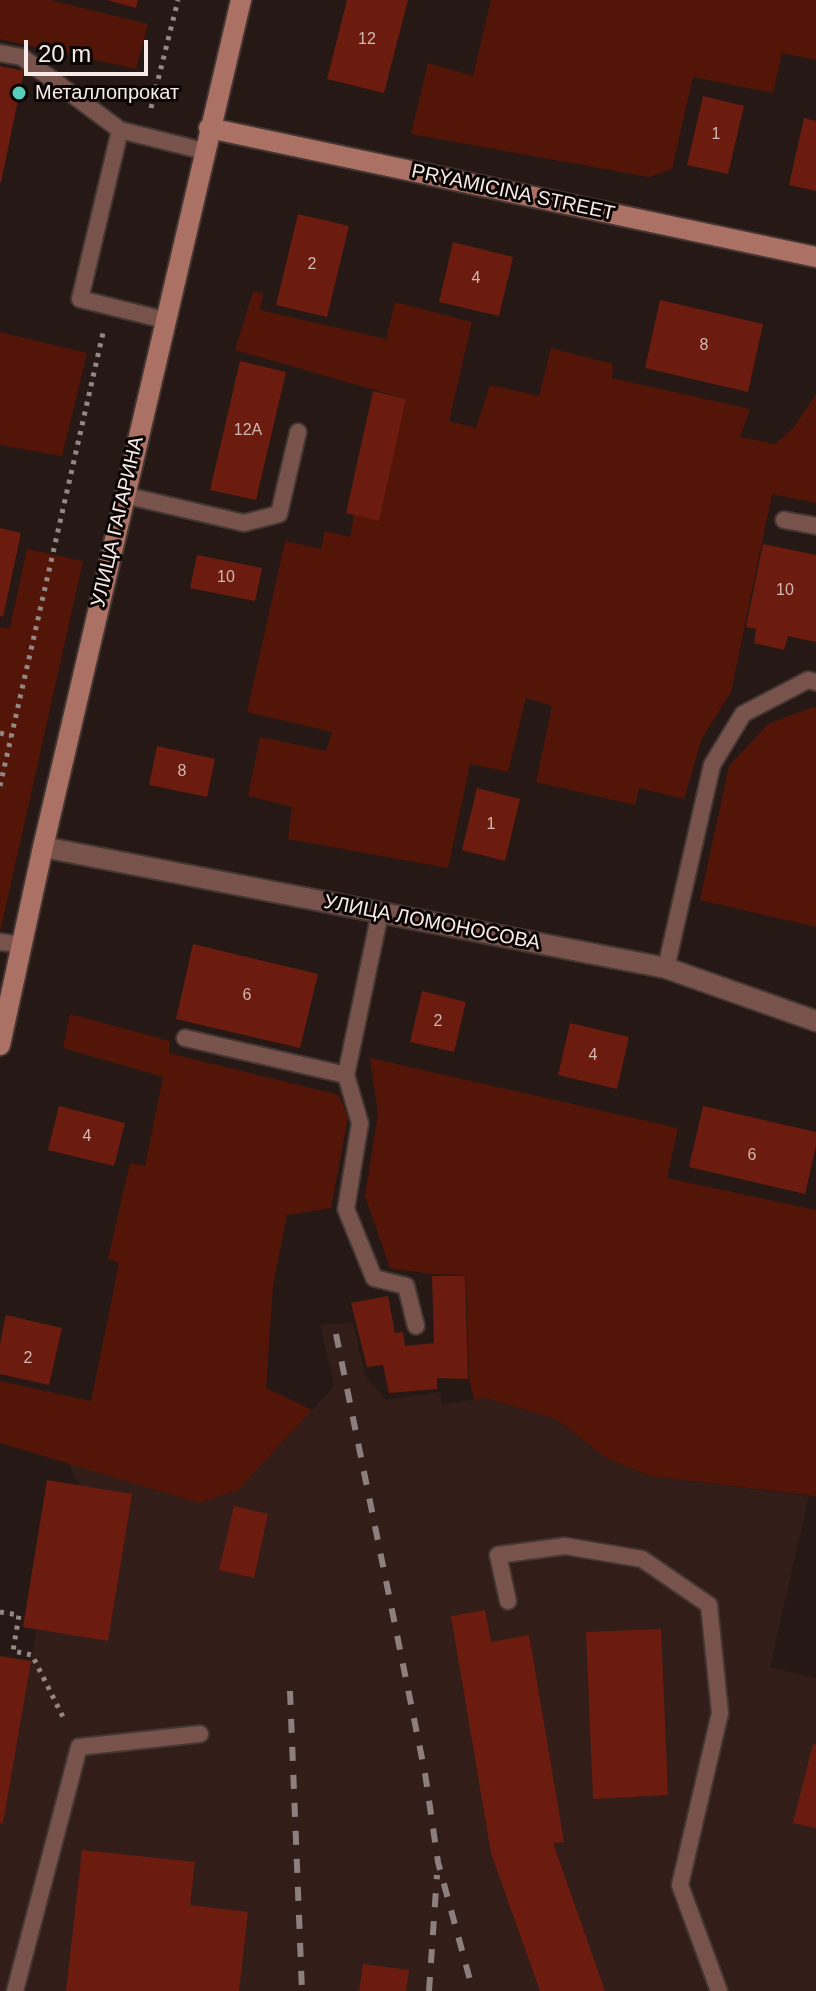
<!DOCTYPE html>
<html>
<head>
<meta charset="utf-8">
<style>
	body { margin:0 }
	#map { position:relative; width:816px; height:1991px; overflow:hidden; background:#261815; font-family:Helvetica,sans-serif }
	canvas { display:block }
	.scale { position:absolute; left:24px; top:40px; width:124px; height:36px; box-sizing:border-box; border:4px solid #f6ebe9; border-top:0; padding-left:10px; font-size:24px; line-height:28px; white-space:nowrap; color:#f6ebe9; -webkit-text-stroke:6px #0b0504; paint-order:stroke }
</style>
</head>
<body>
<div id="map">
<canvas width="816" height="1991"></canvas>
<div class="scale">20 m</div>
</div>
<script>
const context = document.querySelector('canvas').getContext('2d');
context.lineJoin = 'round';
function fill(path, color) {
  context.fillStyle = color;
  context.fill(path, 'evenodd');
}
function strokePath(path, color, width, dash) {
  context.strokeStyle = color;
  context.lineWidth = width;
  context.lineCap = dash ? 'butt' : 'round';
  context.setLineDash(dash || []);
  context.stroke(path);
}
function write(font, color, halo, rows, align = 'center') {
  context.font = font + ' Helvetica,sans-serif';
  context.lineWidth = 6;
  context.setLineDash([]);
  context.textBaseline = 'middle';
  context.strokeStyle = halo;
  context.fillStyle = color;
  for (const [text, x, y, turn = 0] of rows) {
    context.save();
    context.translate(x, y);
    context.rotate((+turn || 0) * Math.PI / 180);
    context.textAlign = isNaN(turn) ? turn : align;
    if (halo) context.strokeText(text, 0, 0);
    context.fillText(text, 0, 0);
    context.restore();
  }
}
fill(new Path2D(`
	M353,1322L365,1375L386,1400L440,1392L442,1404L486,1398L556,1419L608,1459L650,1476L809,1496L770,1667L816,1678V1991H0V1656L31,1661L36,1629L23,1627L47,1480L79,1485L68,1462L199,1503L238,1490L334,1386L320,1325Z`), '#321d18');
fill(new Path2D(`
	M0,0H50L148,24L136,69L0,39Z
	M491,0H816V60L782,53L773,93L693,77L672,169L649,177L411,134L428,63L473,76Z
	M253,292L263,293L260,310L386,339L395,302L472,322L449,421L476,428L490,385L539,396L551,348L613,364L612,378L750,409L740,437L775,444L794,427L816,394V503L772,494L731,692L702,738L684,799L639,788L635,805L536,782L552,706L526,698L508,772L470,764L448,868L288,839L292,807L248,796L260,737L326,751L332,732L247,712L285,541L321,549L325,531L350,537L354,515L379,520L406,399L235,350Z
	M0,332L87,353L62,456L0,445Z
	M27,549L83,561L0,932V627L10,628Z
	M813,707L816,708V927L700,900L729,766L768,724Z
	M70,1014L170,1041L169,1053L339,1095L348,1117L331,1208L287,1215L273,1285L266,1388L312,1410L238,1490L199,1503L0,1443V1381L91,1401L119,1263L108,1259L130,1163L145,1166L163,1077L63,1048Z
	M370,1058L678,1128L667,1178L816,1210V1496L650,1476L608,1459L556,1419L486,1398L474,1399L469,1379L466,1275L432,1274L390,1268L365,1196L378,1114Z`), '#541509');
fill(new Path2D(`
	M107,0H138L136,8Z
	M347,0H408L384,93L327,79Z
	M0,66L24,71L1,182H0Z
	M703,96L744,106L728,174L687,165Z
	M804,118L816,121V191L789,185Z
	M298,214L349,226L327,317L276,305Z
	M453,242L513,257L499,316L439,302Z
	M660,300L763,324L748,392L645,368Z
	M240,361L286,372L256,500L210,490Z
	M373,391L406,399L379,521L346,513Z
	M0,528L21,533L3,617L0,616Z
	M763,544L816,555V642L788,636L784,650L754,643L756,629L746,627Z
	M197,555L262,568L255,601L190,588Z
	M157,746L215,759L207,797L149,785Z
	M477,788L520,799L505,861L462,850Z
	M193,944L318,974L300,1048L176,1019Z
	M422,991L466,1002L454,1052L410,1042Z
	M570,1023L629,1037L617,1089L558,1075Z
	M59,1106L125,1123L114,1166L48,1150Z
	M703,1106L816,1132V1146L805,1194L689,1167Z
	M432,1276H465L468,1379L437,1378V1389L389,1393L383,1365L367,1367L351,1303L388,1296L395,1333L403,1332L405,1346L434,1343Z
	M6,1315L62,1328L49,1385L0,1374V1344Z
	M47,1480L132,1494L108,1641L23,1627Z
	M234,1506L268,1514L254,1578L219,1570Z
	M485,1610L491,1642L529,1635L564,1842L553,1843L605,1991H540L491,1853L451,1616Z
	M661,1629L668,1795L593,1799L586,1632Z
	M0,1656L31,1661L3,1823H0Z
	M813,1744L816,1745V1828L793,1823Z
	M82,1850L195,1862L190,1905L248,1912L239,1991H66Z
	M363,1964L409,1970L406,1991H359Z`), '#6b1c0e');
const lane = new Path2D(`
	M0,53L22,57L120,130L204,151
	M120,130L80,299L165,320
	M124,495L244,523L279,514L298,432
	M784,520L816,526
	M380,913L346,1075L360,1123L346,1209L374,1278L406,1286L416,1326
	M0,942L22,945
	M666,968L712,765L743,714L808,680L816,682
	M185,1038L346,1075
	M508,1601L498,1555L565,1546L642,1559L709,1605L720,1713L680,1885L719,1991
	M15,1991L79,1747L200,1734`);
const street = new Path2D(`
	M43,847L666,968L816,1021`);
const secondary = new Path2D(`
	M209,128L816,257
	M0,1045L43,847L241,0`);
strokePath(lane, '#433633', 20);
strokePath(street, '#433633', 24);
strokePath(secondary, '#433633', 24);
strokePath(new Path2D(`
	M151,108L178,0
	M0,733L11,736
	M0,786L103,333
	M0,1612L19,1615L13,1651L32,1655L65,1721`), '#948885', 5, [4, 6]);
strokePath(lane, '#78534b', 16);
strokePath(street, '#78534b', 20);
strokePath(secondary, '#ac7165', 20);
strokePath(new Path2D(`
	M336,1334L425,1773L438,1862L473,1991
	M290,1691L302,1991
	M429,1991L437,1875`), '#8c7f7d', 6, [14, 14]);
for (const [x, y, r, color] of [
	[19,93,8,"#5acebd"]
]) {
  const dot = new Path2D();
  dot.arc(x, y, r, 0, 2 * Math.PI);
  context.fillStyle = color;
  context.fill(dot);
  strokePath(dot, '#0b0504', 3);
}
write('16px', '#d3b7b2', null, [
	["12",367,40],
	["1",716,135],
	["2",312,265],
	["4",476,279],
	["8",704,346],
	["12А",248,431],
	["10",226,578],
	["10",785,591],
	["8",182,772],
	["1",491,825],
	["6",247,996],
	["2",438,1022],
	["4",593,1056],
	["4",87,1137],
	["6",752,1156],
	["2",28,1359]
]);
write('20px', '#f6ebe9', '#0b0504', [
	["Металлопрокат",35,93]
], 'left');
write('20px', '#f6ebe9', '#0b0504', [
	["PRYAMICINA STREET",513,193,12],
	["УЛИЦА ГАГАРИНА",118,522,-77],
	["УЛИЦА ЛОМОНОСОВА",432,923,11]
]);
</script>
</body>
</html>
